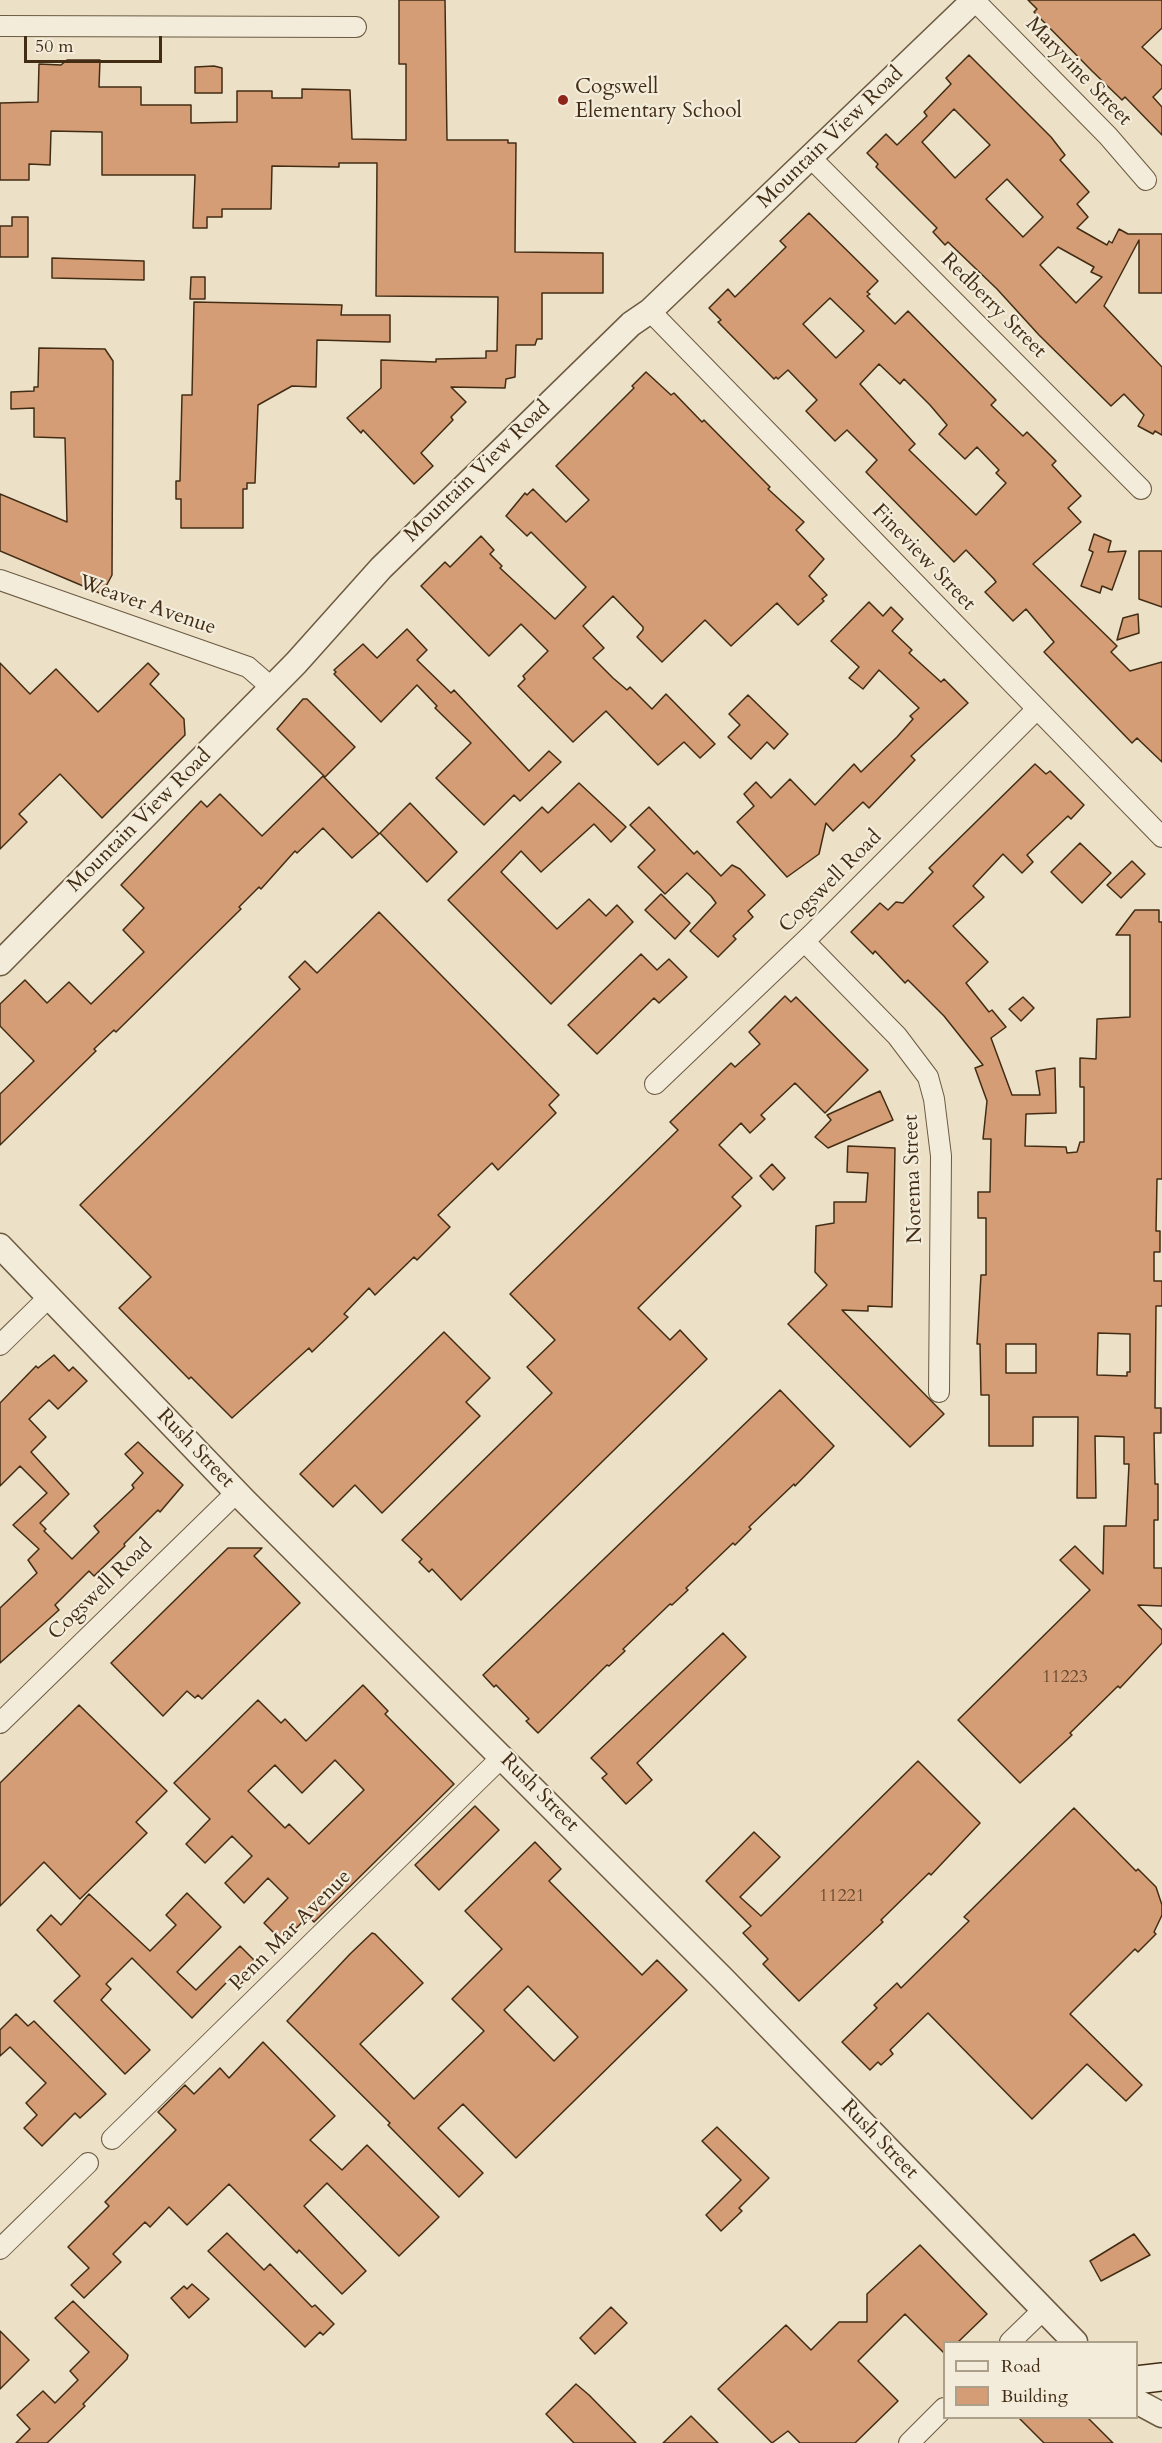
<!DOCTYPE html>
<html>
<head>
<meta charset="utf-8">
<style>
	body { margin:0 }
	#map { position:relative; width:1162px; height:2443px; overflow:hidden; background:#ece1c7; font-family:Cardo,serif }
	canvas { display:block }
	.legend { position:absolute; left:943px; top:2341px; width:195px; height:78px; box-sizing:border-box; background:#f3ecdb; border:2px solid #aca08b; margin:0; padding:8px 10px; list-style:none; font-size:18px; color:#422d14 }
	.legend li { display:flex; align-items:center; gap:12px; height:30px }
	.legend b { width:30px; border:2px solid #aca08b }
	.scale { position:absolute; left:24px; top:36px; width:138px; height:27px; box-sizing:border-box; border:3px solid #422d14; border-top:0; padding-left:8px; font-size:18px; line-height:21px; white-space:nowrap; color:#422d14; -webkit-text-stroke:4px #f3ecdb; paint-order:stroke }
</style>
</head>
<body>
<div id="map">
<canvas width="1162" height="2443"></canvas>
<ul class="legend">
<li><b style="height:8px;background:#f3ecdb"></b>Road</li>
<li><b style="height:16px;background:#d59d76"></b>Building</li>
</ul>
<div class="scale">50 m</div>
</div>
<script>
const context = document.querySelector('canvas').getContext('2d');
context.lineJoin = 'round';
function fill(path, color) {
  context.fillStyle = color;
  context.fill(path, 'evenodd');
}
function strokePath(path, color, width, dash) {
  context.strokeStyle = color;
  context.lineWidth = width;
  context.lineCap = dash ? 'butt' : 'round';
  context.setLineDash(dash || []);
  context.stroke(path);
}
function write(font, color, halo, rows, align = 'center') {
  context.font = font + ' Cardo,serif';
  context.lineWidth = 4.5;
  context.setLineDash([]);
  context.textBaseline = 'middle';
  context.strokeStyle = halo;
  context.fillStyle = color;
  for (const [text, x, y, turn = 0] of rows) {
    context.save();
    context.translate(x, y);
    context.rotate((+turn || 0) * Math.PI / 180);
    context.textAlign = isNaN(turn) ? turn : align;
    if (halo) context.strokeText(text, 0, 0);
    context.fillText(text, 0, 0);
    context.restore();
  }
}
const building = new Path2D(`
	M399,0H445L447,140H508V143H516L515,252L603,253V293H542V339H537L535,345H516L515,377L506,379L505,388L451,387L466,402L451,417L453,420L421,453L433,466L414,484L363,430L361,433L347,418L381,388V360L436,362V359L486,358V351H497L498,297L376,296L377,163H339V167L272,166L271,209H222V217H207V228H193L195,175H102V132L51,131L50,165L29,164V180H0V103L38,102L39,64L61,65L67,60H100L99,87H141V105H191V123L237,122V91H272V98H302V89L350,90L352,139L406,140V64H399Z
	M1028,0H1162V28L1142,47L1162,66V88L1153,97L1162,107V135L1125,97L1122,100L1092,71L1034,12L1037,9Z
	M969,55L1051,137L1065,155L1060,160L1089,192L1077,204L1088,217L1077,228L1107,245L1109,241L1112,243L1119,229L1128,234H1162V293H1139V240L1104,306L1162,367V435L1155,431L1153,434L1138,426L1144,415L1124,394L1111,406L1039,335L997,289L948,242L945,245L933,232L937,228L876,167L878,164L867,153L886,134L897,145L927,116L924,112L951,84L946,78ZM954,109L990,145L955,178L922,142ZM1007,179L1043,217L1023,237L986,199ZM1058,247L1094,267L1091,272L1102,277L1076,303L1040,265Z
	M214,66L222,68V93H195V67Z
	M809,213L878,281L867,292L870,294L867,296L895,324L908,311L996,400L991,405L1023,436L1027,432L1056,461L1052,465L1081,496L1068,508L1081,522L1033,564L1117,646L1111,652L1130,671L1162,662V762L1137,738L1132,743L1044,652L1054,642L1026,609L1013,621L985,592L996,582L994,579L966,550L954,562L866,472L877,460L847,430L835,441L806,411L817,400L788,370L778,379L776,377L774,379L718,322L721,320L709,308L728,289L735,297L786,247L780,241ZM830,298L864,331L836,358L803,324ZM879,364L900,384L904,379L930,405L947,425L939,434L965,459L977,447L999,470L996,473L1006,483L976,515L909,450L915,444L860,384Z
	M12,217H28V257H0V226H12Z
	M52,258L144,261V280L52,278Z
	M191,277H205V299H190Z
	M194,302L342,305L341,315H390V342L317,340L316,387L292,386L258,405L255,483H247V489H243V528H181V499H176V481H180L182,395H192Z
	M39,348L105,349L113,361L112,575L102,594L0,551V494L67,522L65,438L34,437V408L11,409V392L34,391V387H38Z
	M646,372L671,395L674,393L702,422L704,420L770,487L768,489L804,522L796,530L824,559L809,576L827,595L822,599L824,601L798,625L777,603L731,646L705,620L662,662L637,637L643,630V627L613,596L583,626L604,648L593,658L613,678L627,690L630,687L652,709L666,694L715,744L700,758L684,742L658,765L606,711L573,742L518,686L525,679L523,676L548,651L521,624L489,656L421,586L445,562L450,567L481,536L494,550L490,554L502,566L500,568L555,619L586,587L531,532L527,536L506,516L525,493L527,495L533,489L566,522L589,500L556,466L634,388L632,386Z
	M1094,534L1111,541L1108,552L1126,551L1112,590L1102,586L1100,593L1081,586L1093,552L1089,550Z
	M1139,551H1162V607L1139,599Z
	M869,602L883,616L891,607L903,619L892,631L912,650L909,653L941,682L944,679L968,703L911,756L915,760L869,808L863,802L833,831L826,823L819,854L787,877L737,822L754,806L744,794L756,782L771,798L790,779L815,805L854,764L861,772L897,737L913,719L910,716L919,708L879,670L863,689L849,678L859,667L831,641Z
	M1138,614L1139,633L1117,640L1123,618Z
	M407,629L427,650L417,660L451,693L454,690L529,771L549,751L561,762L520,801L514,795L484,825L436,778L471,743L435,708L437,706L417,685L381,722L334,674L336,672L334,670L363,644L377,658Z
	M0,663L30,694L56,669L98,712L148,663L159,674L150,684L184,719L185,735L102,818L60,774L19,814L27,822L0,849Z
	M748,695L788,734L774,749L767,742L751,759L728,737L740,725L729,714Z
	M303,699H307L355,747L325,777L277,729Z
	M1035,764L1046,774L1050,771L1084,805L1071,819L1068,816L1027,855L1033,862L1022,873L1003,854L973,886L984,897L953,926L988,962L966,983L989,1012L992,1010L1006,1027L991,1038L1012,1095H1040L1036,1071L1055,1068L1056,1113L1026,1114L1025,1146L1066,1147L1067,1153L1077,1152L1080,1142H1084V1087H1080V1058L1096,1059L1097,1019L1130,1017V935H1116L1135,910H1159V922H1162V1179H1157L1156,1231H1160V1252H1154V1281H1162V1306H1156L1155,1408H1161V1433H1154L1155,1484H1158V1520H1154V1568H1162V1606L1138,1605L1162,1630V1643L1120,1688L1118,1686L1070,1733L1072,1735L1020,1783L958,1720L1090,1590L1060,1560L1075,1546L1103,1574L1104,1526H1126L1129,1464H1124V1437L1095,1436L1096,1498H1077L1078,1417H1033V1446H989V1395H981L980,1344H977L981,1275H986V1218H978V1192H990L991,1139H983L987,1101L975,1068L983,1065L944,1016L908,980L905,983L875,951L873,954L851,932L880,903L888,910L896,902L903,903L933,872L929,868ZM1098,1333L1130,1334V1372H1127V1376L1097,1375ZM1006,1344H1036V1373H1006Z
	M323,776L379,834L352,858L323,828L297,853L295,851L261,889L259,887L239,907L241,909L116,1032L114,1030L94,1049L96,1051L0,1145V1094L34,1061L0,1026V1004L25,980L47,1003L69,982L91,1004L144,952L123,930L144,908L121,885L201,801L207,807L220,794L262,836Z
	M579,783L626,827L611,842L594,824L541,872L521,851L501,872L557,929L589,899L606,916L617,905L633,922L551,1004L448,900L542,807L548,813Z
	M410,803L457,852L427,882L380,833Z
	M649,807L694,854L697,851L721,876L732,865L740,869L765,895L748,911L753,917L733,936L736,939L718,957L690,931L716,903L711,896L687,873L665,894L638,867L655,850L630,825Z
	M1080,843L1111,873L1082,903L1051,872Z
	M1132,861L1145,874L1121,898L1107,885Z
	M661,894L690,923L675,939L645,910Z
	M379,912L559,1095L549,1105L556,1113L498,1170L492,1163L438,1215L450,1227L417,1260L414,1257L375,1295L369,1288L344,1314L348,1317L312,1352L309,1348L232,1418L191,1377L189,1379L119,1308L151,1277L80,1205L300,989L289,977L305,961L317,973Z
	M641,954L657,970L669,959L687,977L659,1003L654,998L597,1054L568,1025Z
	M785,996L791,1002L796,997L868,1070L825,1113L795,1083L761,1115L765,1119L750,1133L741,1123L719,1145L752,1178L732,1197L741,1206L638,1308L670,1340L680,1330L707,1359L461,1600L432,1569L429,1572L419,1562L422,1559L402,1540L552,1393L527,1367L555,1340L510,1294L678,1130L670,1122L731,1063L735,1067L760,1044L749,1032Z
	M1023,997L1034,1008L1021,1021L1009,1009Z
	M880,1091L893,1120L828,1148L815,1137L831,1120L827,1115Z
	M848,1146L895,1148L892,1307L868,1306V1311L842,1310L944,1414L910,1447L788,1324L827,1285L815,1272L816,1226L834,1223V1202H866L868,1173L847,1172Z
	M772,1164L785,1178L773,1190L760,1176Z
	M444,1332L490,1378L466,1402L480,1416L382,1513L355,1485L333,1507L300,1474Z
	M54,1355L69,1371L73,1367L87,1381L58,1409L49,1400L29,1419L46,1437L31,1452L69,1494L40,1523L46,1529L44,1531L72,1559L99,1532L94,1526L134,1488L132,1485L143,1473L125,1454L138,1442L183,1485L160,1512L158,1510L124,1544L125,1546L94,1576L89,1571L55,1605L59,1610L0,1663V1608L37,1573L28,1560L39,1549L13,1525L47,1493L20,1466L0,1486V1403L36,1366L38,1368Z
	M780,1390L834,1446L795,1486L794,1484L749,1527L751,1529L735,1545L733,1543L686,1588L688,1590L672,1605L670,1604L623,1649L625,1651L609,1666L607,1665L538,1733L526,1721L529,1719L496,1685L494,1687L483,1675Z
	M228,1548H262L254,1556L300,1603L202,1699L198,1695L195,1698L187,1691L163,1716L111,1663Z
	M723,1633L746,1657L637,1763L652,1780L626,1804L602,1778L607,1774L591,1758Z
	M363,1685L388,1711L385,1714L454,1784L314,1922L308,1916L283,1942L264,1923L288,1898L268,1878L244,1903L225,1883L252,1856L232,1836L205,1863L186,1844L210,1819L174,1783L258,1700L281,1723L285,1719L306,1741ZM335,1760L364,1790L309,1844L289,1824L285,1828L248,1791L275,1765L302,1793Z
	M79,1705L167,1791L136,1822L147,1833L80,1899L44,1862L0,1906V1783Z
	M918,1761L980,1823L931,1875L929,1873L881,1920L883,1922L799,2001L763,1964L768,1959L743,1933L751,1926L706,1881L754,1832L780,1857L740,1897L761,1916Z
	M475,1806L499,1830L439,1890L415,1865Z
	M1074,1808L1136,1871L1138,1869L1156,1887L1162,1905V1915L1154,1932L1156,1934L1138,1952L1135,1949L1070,2014L1142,2085L1126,2101L1087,2064L1032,2119L928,2013L890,2050L893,2054L881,2065L878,2062L870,2070L842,2042L877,2008L874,2005L897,1983L901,1988L969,1921L964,1917Z
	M535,1842L561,1869L549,1881L642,1975L657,1960L687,1990L516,2158L463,2104L438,2128L483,2173L459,2197L388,2125L390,2123L287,2021L350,1954L372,1933L375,1934L423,1983L360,2044L414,2099L484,2031L452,1999L502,1949L465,1911ZM528,1986L578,2037L554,2061L504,2010Z
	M187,1893L221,1927L177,1972L196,1990L240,1946L259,1965L238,1987L230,1979L192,2018L132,1958L106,1984L111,1989L101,2000L150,2050L125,2074L54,2001L80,1976L37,1930L51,1915L61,1925L89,1894L150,1951L176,1925L166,1915Z
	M16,2014L28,2026L34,2021L106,2094L80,2118L75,2113L42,2146L24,2128L37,2115L26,2103L46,2083L10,2047L0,2056V2030Z
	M263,2042L335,2116L310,2140L342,2170L367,2145L439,2217L399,2256L327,2183L304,2206L366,2271L342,2294L299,2250L297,2253L229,2184L187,2225L169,2207L150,2227L145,2222L113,2254L121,2262L84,2298L71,2285L89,2268L68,2247L109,2206L105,2202L176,2130L158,2112L185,2085L194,2094L220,2068L229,2078Z
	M717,2127L769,2178L739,2208L742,2211L721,2231L706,2215L741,2180L702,2141Z
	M227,2233L264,2270L270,2264L312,2307L315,2305L334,2324L323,2335L320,2332L305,2347L208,2251Z
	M1134,2234L1150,2255L1101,2281L1090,2261Z
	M920,2245L987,2314L957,2343H945V2354L905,2314L858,2361L898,2401L855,2443H800L788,2431L772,2443L718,2389L786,2325L811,2350L839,2322H867V2294Z
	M192,2284L209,2299L189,2318L171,2298L184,2286L187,2289Z
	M73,2301L128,2355L127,2359L83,2404L85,2406L47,2443H16L30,2429L17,2415L43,2391L55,2403L78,2380L70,2371L89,2352L55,2318Z
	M611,2307L627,2323L595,2354L580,2338Z
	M0,2331L29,2360L0,2389Z
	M576,2384L589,2395L636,2443H574L546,2414Z
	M691,2416L718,2443H663Z
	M1019,2418H1088L1113,2443H1044Z`);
fill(building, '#d59d76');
strokePath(building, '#422d14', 1.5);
const minor = new Path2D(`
	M974,0L1108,136L1146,180
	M0,26L356,27
	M811,158L1141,489
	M650,311L1162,837
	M0,580L248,667L271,687
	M805,942L897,1036L928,1077L934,1099L941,1156L939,1392
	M655,1084L811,935L1036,710
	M0,1345L48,1298
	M0,1723L237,1492
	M112,2139L503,1756
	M0,2249L88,2163
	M1010,2342L1044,2309
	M909,2443L944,2408`);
const tertiary = new Path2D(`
	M0,963L296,663L381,568L631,324L650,311L974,0
	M0,1246L243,1499L723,1979L1075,2342
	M1136,2401L1162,2415`);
const secondary = new Path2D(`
	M1136,2380L1162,2377`);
strokePath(minor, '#6c5a41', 22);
strokePath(tertiary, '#6c5a41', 27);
strokePath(secondary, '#422d14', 30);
strokePath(minor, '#f3ecdb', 20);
strokePath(tertiary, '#f3ecdb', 24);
strokePath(secondary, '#f3ecdb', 27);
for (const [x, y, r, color] of [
	[563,100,6,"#8f2418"]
]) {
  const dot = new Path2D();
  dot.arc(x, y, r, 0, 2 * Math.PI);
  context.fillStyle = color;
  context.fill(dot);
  strokePath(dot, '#f3ecdb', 2);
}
write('18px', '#67492c', null, [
	["11223",1065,1678],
	["11221",842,1897]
]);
write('21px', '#422d14', '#f3ecdb', [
	["Maryvine Street",1078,72,46],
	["Mountain View Road",831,138,-44],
	["Redberry Street",993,306,45],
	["Mountain View Road",478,472,-44],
	["Fineview Street",923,558,46],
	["Weaver Avenue",147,606,19],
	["Mountain View Road",140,821,-45],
	["Cogswell Road",831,882,-45],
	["Norema Street",914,1179,-92],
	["Rush Street",195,1449,46],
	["Cogswell Road",101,1590,-44],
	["Rush Street",539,1793,45],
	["Penn Mar Avenue",291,1931,-45],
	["Rush Street",879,2140,46]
]);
write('21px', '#422d14', '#f3ecdb', [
	["Cogswell",575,88],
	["Elementary School",575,112]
], 'left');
</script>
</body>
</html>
